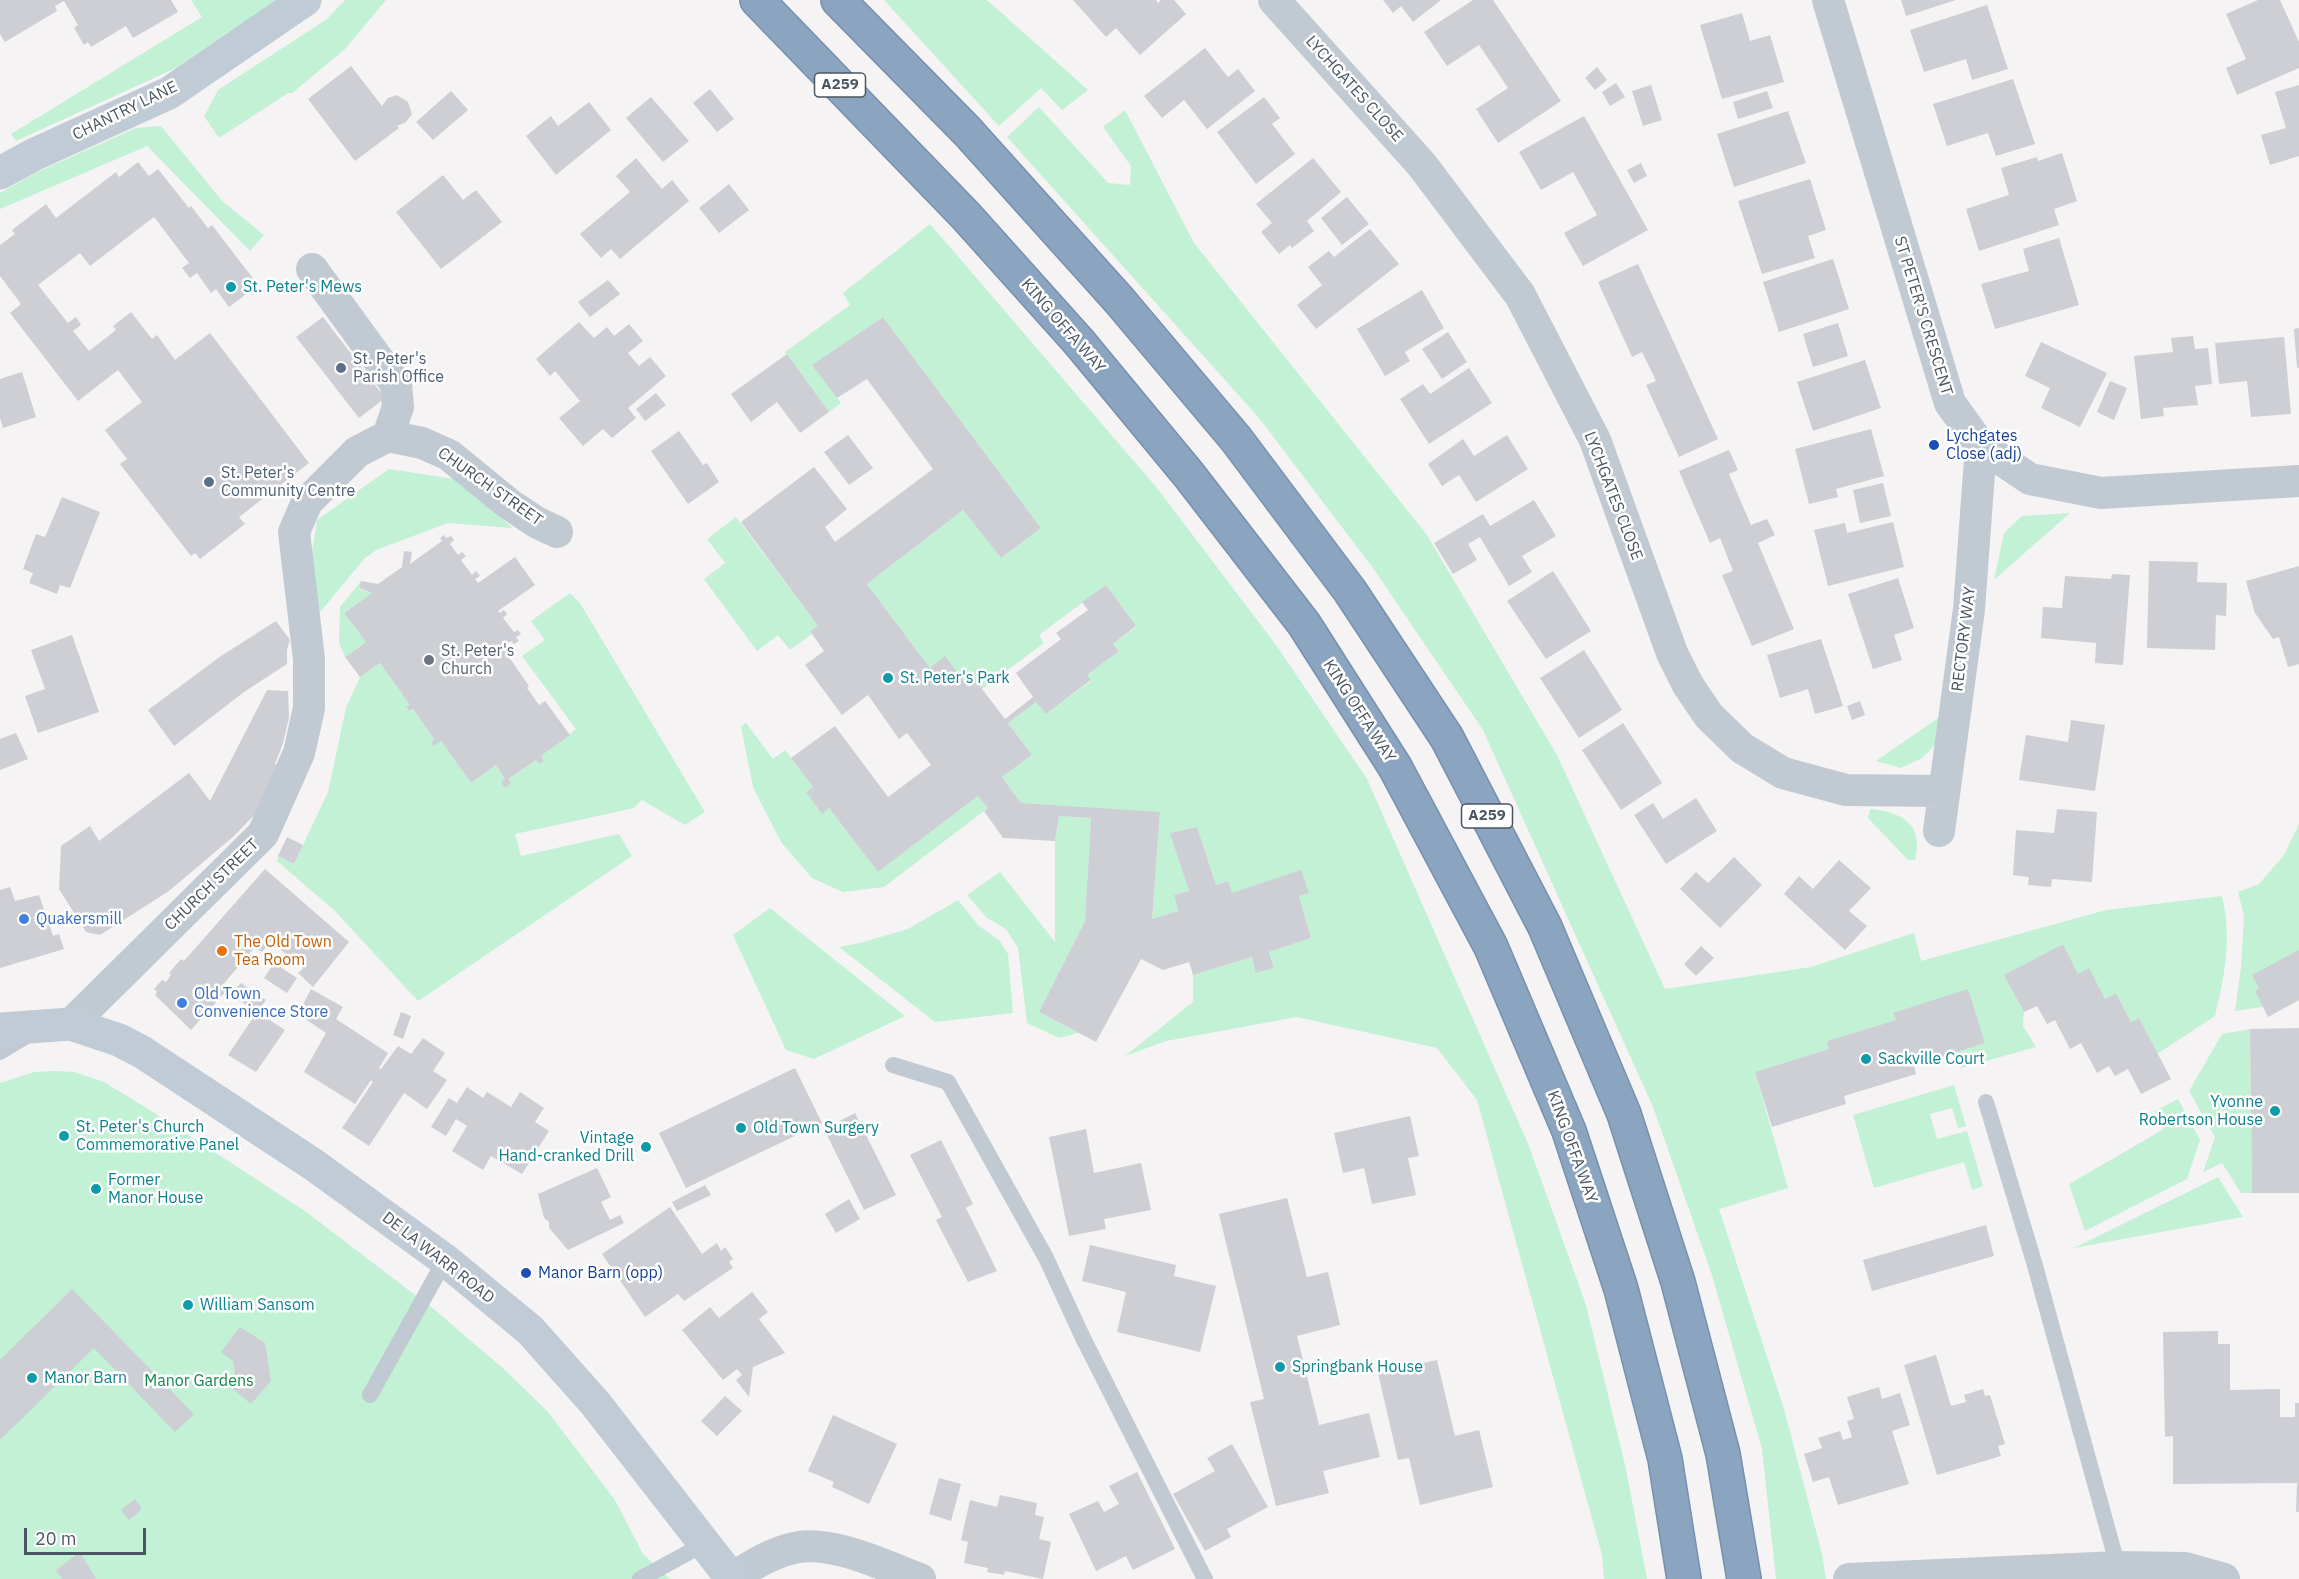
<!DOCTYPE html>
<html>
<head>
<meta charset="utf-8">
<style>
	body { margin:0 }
	#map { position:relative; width:2299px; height:1579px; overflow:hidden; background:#f5f3f3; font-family:"IBM Plex Sans",sans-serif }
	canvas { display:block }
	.scale { position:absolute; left:24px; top:1528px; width:122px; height:27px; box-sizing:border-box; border:3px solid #4a5661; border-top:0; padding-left:8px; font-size:18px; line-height:21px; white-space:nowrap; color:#4a5661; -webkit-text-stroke:4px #fff; paint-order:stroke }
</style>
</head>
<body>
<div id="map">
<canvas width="2299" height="1579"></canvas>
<div class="scale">20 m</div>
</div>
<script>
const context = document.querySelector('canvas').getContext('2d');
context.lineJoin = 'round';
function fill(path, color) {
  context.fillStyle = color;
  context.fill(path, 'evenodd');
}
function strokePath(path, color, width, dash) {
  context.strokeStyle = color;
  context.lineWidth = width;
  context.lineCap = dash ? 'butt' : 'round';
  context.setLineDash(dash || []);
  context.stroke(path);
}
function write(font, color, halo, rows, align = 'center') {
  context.font = font + ' "IBM Plex Sans",sans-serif';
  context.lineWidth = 5;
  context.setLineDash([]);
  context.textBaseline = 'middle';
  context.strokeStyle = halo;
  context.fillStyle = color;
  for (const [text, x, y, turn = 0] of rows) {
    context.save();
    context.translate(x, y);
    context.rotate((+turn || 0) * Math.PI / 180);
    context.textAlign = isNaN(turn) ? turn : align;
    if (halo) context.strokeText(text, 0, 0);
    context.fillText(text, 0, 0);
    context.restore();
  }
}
fill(new Path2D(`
	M191,0H277L176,68L16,141L11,134L202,17Z
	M345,0H386L345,49L292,93H288L219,138L204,116L218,90L327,19Z
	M884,0H987L1088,90L1062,110L1041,88L999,126Z
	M1039,107L1108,183L1130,185L1131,166L1103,127L1125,110L1194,243L1427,535L1557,755L1665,989L1811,967L1914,933L1921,961L2106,910L2222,896C2232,939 2225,974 2215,1016L2157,1054L2139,1018L2131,1022L2116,993L2105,999L2078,974L2063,944L2005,975L2024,1012L2023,1026L2036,1047L1961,1068L1957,1052L1985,1043L1893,1014L1896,1020L1827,1041L1829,1049L1755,1072L1788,1188L1719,1209L1784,1409L1822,1554L1826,1579H1776L1762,1449L1711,1272L1653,1107L1483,730L1373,568L1259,418L1007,137Z
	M161,126L222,201L264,235L250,251L147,146L0,209V193L35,173L136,128Z
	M930,224L1157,488L1276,645L1367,779L1529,1146L1586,1305L1626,1469L1647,1579H1604L1602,1555L1477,1100L1437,1048L1297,1017L1166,1041L1125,1056L1193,1002V975L1252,957L1257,973L1274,968L1269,952L1311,938L1299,896L1309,893H1232L1228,881L1216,885L1197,827L1171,833L1189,891L1174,895L1178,911L1152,919L1160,813L1021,803L1002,777L1032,755L1008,723L1036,702L1046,714L1091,681L1087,675L1119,651L1113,644L1136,627L1106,585L1039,635L1044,643L982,689L976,681L968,687L945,657L930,668L867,584L963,510L1001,558L1041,528L883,317L813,365L841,403L829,412L785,352L850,305L843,293Z
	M389,469L454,479L513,528L448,523L376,550L364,559L317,616L311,558L317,520Z
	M2070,513L1994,580L2004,533L2022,516Z
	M736,517L818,626L810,631L812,634L790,650L778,635L757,651L704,579L725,563L707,539Z
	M361,581L359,589L372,593L344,613L366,642L345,657L339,643L340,607Z
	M570,593L580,603L705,812L685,825L642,800L634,808L515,834L521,856L619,834L632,856L418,1001L334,910L277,861L278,856L294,864L328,792L346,708L360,677L380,663L410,705L406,708L409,711L413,709L434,739V746L441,741L471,783L496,765L505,779V787L511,783L508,779L536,760L539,764L544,761L541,756L576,729L522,656L545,640L531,621Z
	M1941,716L1936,744L1922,758L1901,768L1876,761Z
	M746,723L773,759L785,750L813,787L806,792L822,813L829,808L878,872L978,796L988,808L884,887L843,892L812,878L781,842L753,787L741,726Z
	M1870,809C1902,812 1924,824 1915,860H1908L1868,818Z
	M1059,816L1091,818L1085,921L1039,1012L1078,1033L1059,1038L1027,1023L1018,948L1006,929L987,918L967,895L1000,872L1055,942V841Z
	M2299,824V950L2255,991L2263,1007L2235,1011L2241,967L2244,916L2238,892L2259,884L2284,855Z
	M958,900L979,926L999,940L1008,954L1013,1013L935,1022L839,947L860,943L908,929Z
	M770,908L905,1016L814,1059L786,1050L733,935Z
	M2250,1029L2252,1193H2241L2222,1163L2203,1172L2215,1137L2189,1091L2222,1034Z
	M54,1071L74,1072L104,1082L153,1112L305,1211L436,1311L507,1372L548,1412L615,1500L643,1554L670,1579H0V1083L34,1072Z
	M1954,1085L1966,1126L1958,1128L1952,1108L1930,1114L1937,1139L1967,1131L1983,1186L1972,1190L1964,1162L1874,1188L1853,1115Z
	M2178,1099L2200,1140L2187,1179L2085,1231L2069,1184L2164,1129L2155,1111Z
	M2218,1177L2243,1217L2074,1248Z`), '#c3f1d5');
fill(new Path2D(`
	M0,0H171L178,12L133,38L126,26L91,47L88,42L84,45L74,28L78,25L64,1L55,6L57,11L5,42L0,34Z
	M1073,0H1156L1158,3L1161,0H1174L1186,14L1140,55L1116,28L1106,37Z
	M1383,0H1441L1413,22L1401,6L1393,13Z
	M1473,0H1493L1561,101L1498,143L1476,109L1508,88L1494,67L1479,45L1447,66L1424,32Z
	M1901,0H1956L1906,16Z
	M2258,0H2280L2299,42V68L2237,95L2226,68L2246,59L2226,14Z
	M1987,5L2008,69L1972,80L1966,59L1924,72L1910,30Z
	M1742,13L1750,41L1770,35L1784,82L1722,99L1700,25Z
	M1205,48L1228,77L1238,69L1255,91L1207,129L1184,100L1162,118L1144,96Z
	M351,66L382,106L388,98L397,95L408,102L412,114L406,122L397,126L399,128L355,161L308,99Z
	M1597,67L1607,80L1595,90L1585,78Z
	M2013,79L2035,144L1996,156L1988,133L1947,146L1933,104Z
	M1616,83L1625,97L1610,106L1602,92Z
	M1651,85L1662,120L1643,126L1632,91Z
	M2299,85V156L2270,165L2261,135L2286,128L2275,92Z
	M710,89L734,119L717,132L693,103Z
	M451,91L468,110L433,140L416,122Z
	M1767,91L1773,108L1738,119L1733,102Z
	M651,97L689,141L663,162L626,118Z
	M1264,97L1280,118L1272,124L1295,154L1256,184L1217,132Z
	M589,102L611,130L556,175L526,136L551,116L558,126Z
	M1788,111L1806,163L1734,187L1717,134Z
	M1584,116L1648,230L1583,266L1564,233L1597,215L1573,172L1541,190L1519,152Z
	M2062,153L2077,201L2054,209L2059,225L1979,251L1966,209L2009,195L2001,168L2037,157L2038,161Z
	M636,158L662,189L672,180L689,201L620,259L611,249L601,258L580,234L630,192L616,176Z
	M1313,158L1341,192L1307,221L1314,231L1292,248L1290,245L1279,254L1261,232L1272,223L1256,204Z
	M138,162L149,176L158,169L189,208L191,206L208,228L212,225L258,285L229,307L216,289L211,293L197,273L190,278L182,268L189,263L154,217L90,266L80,253L38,285L68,323L76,317L81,325L73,331L89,351L116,330L113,326L131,312L152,339L157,335L175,360L210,333L309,463L239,517L245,524L200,559L195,553L191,556L120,464L127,459L105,430L142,402L118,370L78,401L10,313L21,304L0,276V245L15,234L12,230L46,204L56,218L116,172L119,177Z
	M1641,163L1647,176L1634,183L1627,170Z
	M443,175L463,200L476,190L502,222L441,269L396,212Z
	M1810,179L1826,230L1808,236L1815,258L1762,274L1738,201Z
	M729,184L749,210L719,233L699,208Z
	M1347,197L1369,224L1342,245L1321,218Z
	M1370,229L1399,264L1316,329L1297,305L1322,285L1308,267L1329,251L1334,257Z
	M2059,238L2079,305L1995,329L1981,284L2029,271L2023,249Z
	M1833,259L1849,309L1779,332L1763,282Z
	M1638,264L1718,439L1679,457L1646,385L1656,381L1649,366L1642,352L1632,357L1598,282Z
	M608,280L620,294L590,317L578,302Z
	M1422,290L1444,328L1405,352L1410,361L1385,376L1357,329Z
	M323,317L385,398L359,418L296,337Z
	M883,317L1041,528L1001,558L963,510L867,584L930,668L945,656L968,687L976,681L1005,719L1033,697L1016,673L1061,639L1056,633L1088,610L1082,602L1106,585L1136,626L1113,644L1119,651L1087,675L1091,680L1046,714L1036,702L1008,723L1032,755L1002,777L1021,803L1160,812L1152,919L1178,911L1174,895L1189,891L1170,833L1197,827L1216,885L1228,881L1232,893L1301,870L1309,893L1299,896L1311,938L1269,952L1274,968L1256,973L1252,957L1193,975L1189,962L1163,970L1141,959L1096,1042L1039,1012L1085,921L1091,818L1059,816L1055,841L1003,838L984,811L988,808L978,796L878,872L829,808L822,814L806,792L813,787L791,758L835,726L888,797L931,765L907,733L899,739L868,695L842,715L805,665L824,651L810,631L818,626L741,522L814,467L847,509L825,527L835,542L933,469L867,379L837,398L812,365Z
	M579,322L594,338L607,327L614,336L629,324L643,341L628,353L639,366L650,357L666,376L628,408L636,418L612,438L603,429L583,446L559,418L580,401L555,371L550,376L536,359Z
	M1838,323L1848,356L1813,367L1803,334Z
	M2299,328V368H2297L2294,329Z
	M1448,332L1467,362L1442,379L1422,349Z
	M2193,336L2195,349L2208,348L2212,384L2195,386L2198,405L2163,408L2164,416L2141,419L2134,356L2173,352L2171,338Z
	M2284,337L2291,414L2251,417L2247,381L2219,384L2215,343Z
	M2041,342L2107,373L2080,427L2041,408L2050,388L2025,376Z
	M787,354L829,412L800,433L777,402L751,422L731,394Z
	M1865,360L1881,408L1813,431L1797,382Z
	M1469,368L1492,403L1429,444L1400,399L1423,384L1430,394Z
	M22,372L36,417L3,428L0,418V379Z
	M2110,381L2127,388L2114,420L2097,412Z
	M656,393L666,405L645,421L636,409Z
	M1871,429L1884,476L1836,489L1838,497L1809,504L1795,449Z
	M679,431L703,465L707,463L719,482L688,504L651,451Z
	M848,435L873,468L849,485L824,452Z
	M1507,435L1528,469L1476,502L1459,475L1442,486L1428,464L1463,439L1474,456Z
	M1729,450L1738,470L1729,474L1751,525L1767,519L1775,535L1758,543L1794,629L1752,646L1722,575L1733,571L1720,538L1710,543L1679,471Z
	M1883,483L1891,516L1860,523L1853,490Z
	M62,497L100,512L70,588L60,585L57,594L29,583L33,573L23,569L36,534L45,537Z
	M1534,500L1556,536L1522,556L1532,572L1509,586L1480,537L1468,544L1477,560L1453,574L1434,543L1483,514L1490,526Z
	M1893,522L1904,567L1828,586L1814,530L1845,523L1847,533Z
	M444,535L446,538L451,536L454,540L450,544L458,555L462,552L466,556L461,560L472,575L476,571L480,576L475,579L478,583L515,557L535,585L498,611L500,613L504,610L507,614L503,618L514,632L518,630L521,634L516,637L519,641L514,644L511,641L502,647L529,686L527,688L539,705L545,701L570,735L541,756L544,761L539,764L536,760L508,779L511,783L505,788L501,782L505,779L496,765L471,783L441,741L434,746L431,742L434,739L413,709L409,711L406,707L410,705L380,663L360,677L345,657L366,642L344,613L372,593L359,588L361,581L378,584L402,567L404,551L412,552L410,564L442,541L440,538Z
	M2149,561L2198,562L2197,582L2227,583L2226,616L2216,615L2215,650L2147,648Z
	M2299,566V664L2288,667L2279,637L2273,639L2255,613L2246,581Z
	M1553,571L1591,631L1546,659L1507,601Z
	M2112,574L2130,575L2123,665L2095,663L2096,643L2041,638L2043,607L2062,608L2065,576L2111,579Z
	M1898,578L1914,628L1894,635L1902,660L1873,669L1848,594Z
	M276,621L290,640L287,650V664L244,692L174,746L148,710L221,656Z
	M72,635L99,712L38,733L25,696L45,689L31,650Z
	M1821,639L1843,706L1815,714L1808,689L1780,698L1767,655Z
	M1584,650L1622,710L1579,738L1540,678Z
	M267,690L288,691L289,718L283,743L275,764L280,767L257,812L234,836L169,891L100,935L86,932L59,889L61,846L90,826L99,841L189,773L210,801Z
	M1860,701L1865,715L1852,720L1847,706Z
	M2071,720L2105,725L2095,791L2019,780L2026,735L2068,742Z
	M1623,723L1662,783L1621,810L1582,750Z
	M16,733L28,759L0,770V739Z
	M1696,798L1717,831L1666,864L1634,815L1653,803L1663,819Z
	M2057,809L2097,812L2092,882L2052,879L2051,887L2028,885L2029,877L2013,875L2016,830L2054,833Z
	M287,837L303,845L294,864L278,856Z
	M1734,857L1762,885L1720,928L1680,889L1696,872L1708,883Z
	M1839,860L1871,888L1849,911L1867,926L1845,950L1784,894L1799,876L1813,889Z
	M265,869L349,942L313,987L298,973L303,969L271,941L262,952L255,947L221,987L226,991L191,1030L155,995L157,992L154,989L162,980L166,982L171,975L169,973L181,959L184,961Z
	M10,887L15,901L39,895L53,936L59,934L64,949L0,968V890Z
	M2063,944L2078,974L2089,968L2105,999L2116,993L2131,1022L2139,1018L2171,1079L2141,1094L2128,1069L2115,1076L2109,1066L2097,1073L2081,1043L2070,1049L2055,1020L2047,1024L2037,1006L2024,1012L2004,975Z
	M1701,946L1714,958L1696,976L1684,964Z
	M2299,950V1000L2268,1017L2255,991L2259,988L2252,975Z
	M274,963L297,978L287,993L264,978Z
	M241,983L266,1000L257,1012L236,998L233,992Z
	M311,989L343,1007L336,1019L388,1053L379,1068L381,1069L398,1046L411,1054L423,1038L445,1053L433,1071L447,1080L427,1109L404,1093L369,1146L342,1128L373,1082L371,1080L355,1104L304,1072L326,1033L301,1016L299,1012Z
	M1968,989L1985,1043L1914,1066L1916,1074L1844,1096L1846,1104L1772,1127L1755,1072L1829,1049L1827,1041L1896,1020L1893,1013Z
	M257,1012L285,1030L256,1072L228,1055Z
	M401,1012L411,1016L403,1039L393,1035Z
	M2299,1028V1193H2252L2250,1029Z
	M795,1068L822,1123L686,1188L659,1133Z
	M467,1087L483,1098L487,1092L511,1107L520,1092L544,1108L535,1122L549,1131L522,1174L491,1156L483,1170L452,1151L467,1126L456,1119L446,1136L431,1127L449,1098L457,1103Z
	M855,1113L896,1195L864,1210L824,1129Z
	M1410,1116L1419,1156L1408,1158L1416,1195L1372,1204L1364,1168L1343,1173L1334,1133Z
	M1086,1129L1094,1173L1141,1163L1151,1210L1104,1219L1106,1229L1069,1236L1049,1137Z
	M941,1140L973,1204L966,1208L997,1271L968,1282L936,1220L942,1217L910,1155Z
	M597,1168L611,1197L601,1202L610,1220L620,1215L624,1223L568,1250L549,1228V1222L544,1218L538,1194Z
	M705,1185L711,1195L677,1211L672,1202Z
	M1287,1198L1307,1277L1328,1272L1340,1325L1297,1336L1319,1425L1369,1413L1380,1457L1323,1471L1329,1493L1276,1506L1250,1402L1264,1399L1219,1214Z
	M849,1199L860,1219L836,1233L825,1214Z
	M670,1207L702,1254L717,1243L721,1251L725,1247L733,1259L729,1262L733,1268L684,1301L678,1294L645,1317L602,1254Z
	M1986,1225L1994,1256L1872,1291L1863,1260Z
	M1090,1245L1176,1265L1174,1276L1216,1286L1200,1352L1117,1332L1126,1292L1082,1281Z
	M72,1289L194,1414L175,1432L94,1348L0,1440V1360Z
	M752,1292L768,1312L759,1319L785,1353L753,1367L749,1397L736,1380L742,1375L737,1369L723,1380L682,1330L710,1307L719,1318Z
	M240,1327L265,1343L271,1381L251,1404L228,1385L235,1376L233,1361L221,1352Z
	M2218,1331V1344H2230V1390L2280,1389V1417H2295V1403H2299V1512H2296L2297,1483L2173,1484V1436L2165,1437L2163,1332Z
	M1936,1355L1951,1406L1966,1402L1964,1395L1983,1389L1985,1396L1990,1395L2005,1444L1998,1446L2001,1456L1937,1475L1904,1365Z
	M1437,1360L1455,1436L1479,1430L1493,1487L1420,1505L1409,1458L1398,1460L1378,1373Z
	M1879,1387L1882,1399L1900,1393L1910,1425L1892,1431L1909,1484L1838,1505L1829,1477L1813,1482L1804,1454L1822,1448L1818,1438L1840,1431L1843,1440L1852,1437L1847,1421L1854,1419L1847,1397Z
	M725,1396L742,1411L717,1436L701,1421Z
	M833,1415L897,1444L869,1504L832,1487L834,1482L808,1471Z
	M1232,1444L1268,1507L1227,1529L1231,1537L1205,1551L1173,1494L1215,1471L1207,1458Z
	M1137,1472L1175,1549L1133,1570L1126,1556L1096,1571L1069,1514L1098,1501L1104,1512L1119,1504L1109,1486Z
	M939,1478L961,1484L951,1521L929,1514Z
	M1000,1495L1037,1503L1035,1515L1044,1517L1039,1539L1051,1542L1043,1579L1005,1571L1004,1575L987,1572L988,1568L964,1563L968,1542L961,1540L970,1500L997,1507Z
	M135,1499L142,1509L129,1520L121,1510Z
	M80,1552L96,1579H62L56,1570Z`), '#cdcfd5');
const highway = new Path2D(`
	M757,0L966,216L1079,342L1189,475L1304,624L1395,767L1491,947L1569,1131L1621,1289L1665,1459L1684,1579
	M838,0L967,131L1119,300L1236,439L1350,591L1447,738L1545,927L1624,1114L1678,1282L1723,1454L1744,1579`);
strokePath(highway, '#7690ad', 36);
strokePath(new Path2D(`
	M0,1052L30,1034
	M893,1065L948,1082L1046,1258L1083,1338L1205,1579
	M1986,1102L2034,1262L2118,1567L2117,1571
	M370,1395L445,1260
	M640,1579L704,1544`), '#c1cad2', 16);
strokePath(new Path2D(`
	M1274,0L1422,165L1520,295L1595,440L1672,653L1688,685L1709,716L1742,748L1783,773L1846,790L1944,791
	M1828,0L1950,403L1981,446L2030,479L2101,493L2299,481
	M388,436L422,443L449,455L509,504L536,522L557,532
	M1939,831L1969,609L1981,446
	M71,1024L263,834L299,753L309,708V659L294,532L307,502L357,452L388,436L398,407L396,384L312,269
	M732,1579C751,1565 772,1553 794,1548C831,1539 885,1566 920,1579
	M1849,1579L2118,1567L2185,1568L2224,1579`), '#c1cad2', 32);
strokePath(new Path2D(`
	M0,173L33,155L169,93L305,0
	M0,1029L71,1024L119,1040L142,1052L314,1165L445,1260L530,1330L595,1403L732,1579`), '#c1cbd6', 33);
strokePath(highway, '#8ba5c1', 33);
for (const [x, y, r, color] of [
	[231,287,6,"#0f9aa8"],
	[341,368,6,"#5c6f8a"],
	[1934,445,6,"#1a4fb4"],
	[209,482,6,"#5c6f8a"],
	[429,660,6,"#6b7280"],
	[888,678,6,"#0f9aa8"],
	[24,919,6,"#3f7fe0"],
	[222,951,6,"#e8710a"],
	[182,1003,6,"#3f7fe0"],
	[1866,1059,6,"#0f9aa8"],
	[2275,1111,6,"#0f9aa8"],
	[741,1128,6,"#0f9aa8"],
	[64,1136,6,"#0f9aa8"],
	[646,1147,6,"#0f9aa8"],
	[96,1189,6,"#0f9aa8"],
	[526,1273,6,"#1a4fb4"],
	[188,1305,6,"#0f9aa8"],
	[1280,1367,6,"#0f9aa8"],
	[32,1378,6,"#0f9aa8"]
]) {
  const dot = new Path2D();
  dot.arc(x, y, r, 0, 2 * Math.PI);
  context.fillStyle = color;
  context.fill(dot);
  strokePath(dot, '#fff', 2);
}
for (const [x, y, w] of [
	[840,85,51],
	[1487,816,51]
]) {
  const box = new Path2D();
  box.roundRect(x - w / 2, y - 12, w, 24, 4.5);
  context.fillStyle = '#fff';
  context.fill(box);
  strokePath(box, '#4a5661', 1.5);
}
write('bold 15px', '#4a5661', null, [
	["A259",840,85],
	["A259",1487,816]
]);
write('16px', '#4a5661', '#fff', [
	["LYCHGATES CLOSE",1354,89,48],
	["CHANTRY LANE",125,111,-26],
	["ST PETER'S CRESCENT",1923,316,73],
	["KING OFFA WAY",1063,326,49],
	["CHURCH STREET",490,487,35],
	["LYCHGATES CLOSE",1613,496,69],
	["RECTORY WAY",1964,639,-83],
	["KING OFFA WAY",1359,711,57],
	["CHURCH STREET",212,885,-44],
	["KING OFFA WAY",1572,1147,70],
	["DE LA WARR ROAD",438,1258,38]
]);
write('16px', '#0d838f', '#fff', [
	["St. Peter's Mews",243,287],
	["St. Peter's Park",900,678],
	["Sackville Court",1878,1059],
	["Yvonne",2263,1102,"right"],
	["Robertson House",2263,1120,"right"],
	["St. Peter's Church",76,1127],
	["Commemorative Panel",76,1145],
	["Old Town Surgery",753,1128],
	["Vintage",634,1138,"right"],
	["Hand-cranked Drill",634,1156,"right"],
	["Former",108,1180],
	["Manor House",108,1198],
	["William Sansom",200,1305],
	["Springbank House",1292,1367],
	["Manor Barn",44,1378]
], 'left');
write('16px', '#4e5e75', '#fff', [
	["St. Peter's",353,359],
	["Parish Office",353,377],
	["St. Peter's",221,473],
	["Community Centre",221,491]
], 'left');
write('16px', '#164399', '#fff', [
	["Lychgates",1946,436],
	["Close (adj)",1946,454],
	["Manor Barn (opp)",538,1273]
], 'left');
write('16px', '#5b616d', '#fff', [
	["St. Peter's",441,651],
	["Church",441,669]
], 'left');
write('16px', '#366cbe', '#fff', [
	["Quakersmill",36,919],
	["Old Town",194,994],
	["Convenience Store",194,1012]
], 'left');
write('16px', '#c56008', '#fff', [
	["The Old Town",234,942],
	["Tea Room",234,960]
], 'left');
write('16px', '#17864f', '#fff', [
	["Manor Gardens",199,1381]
]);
</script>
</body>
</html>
